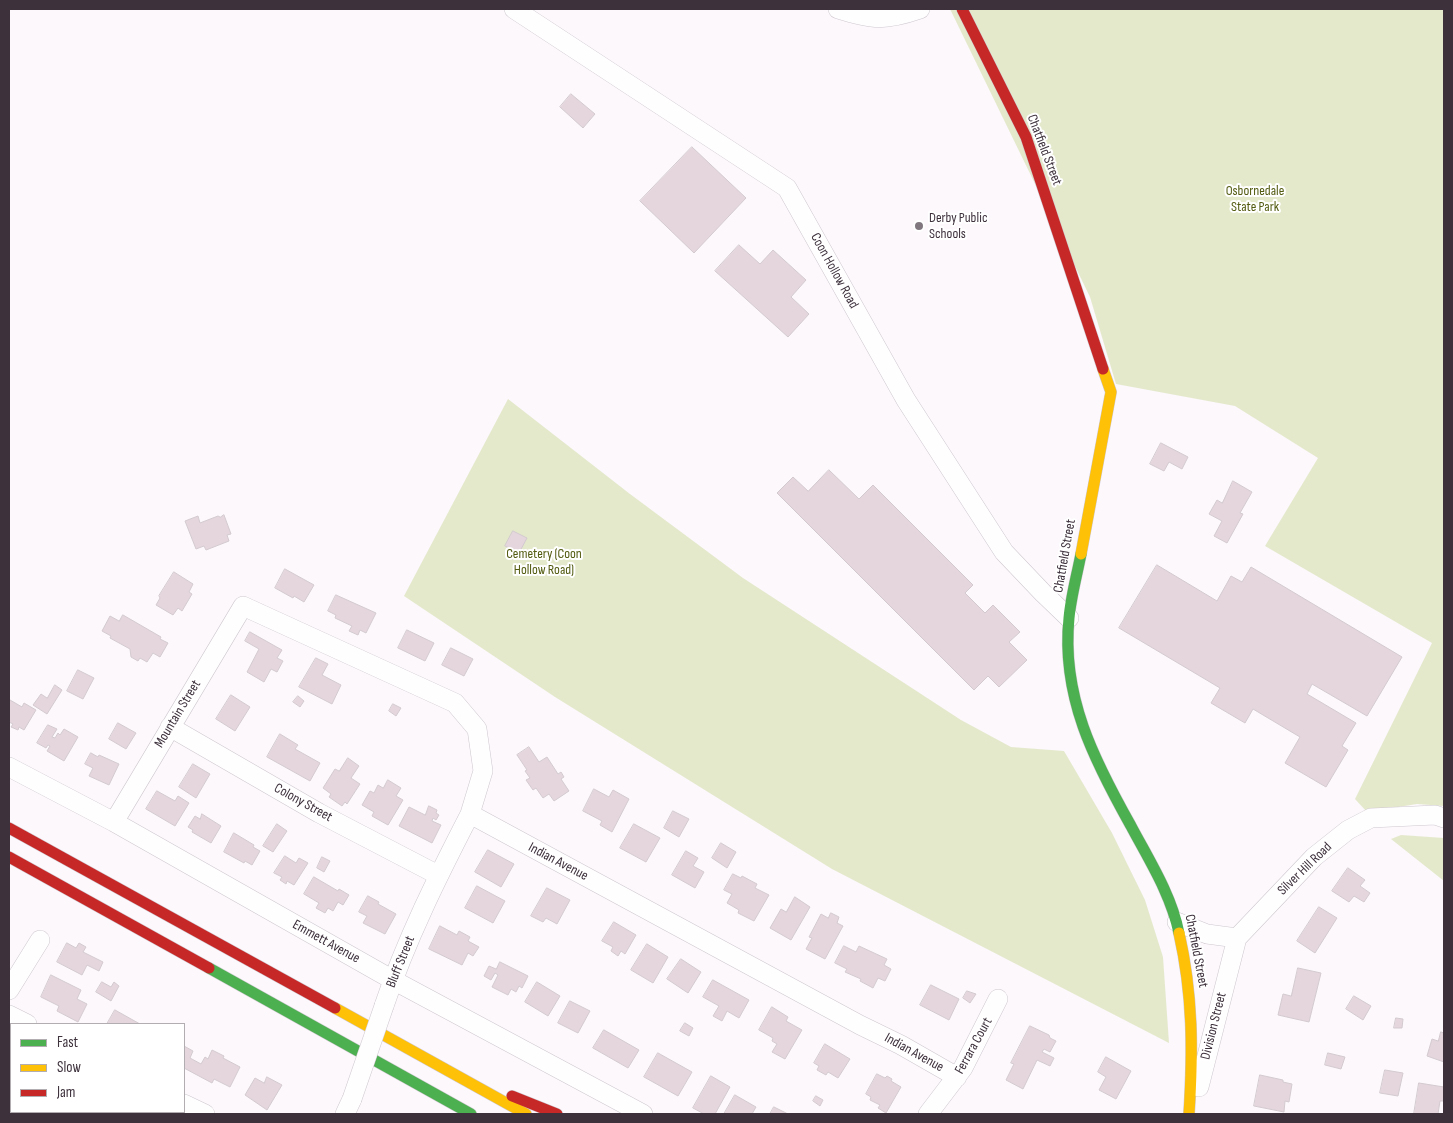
<!DOCTYPE html>
<html>
<head>
<meta charset="utf-8">
<style>
	body { margin:0 }
	#map { position:relative; width:1453px; height:1123px; overflow:hidden; background:#fcf8fc; font-family:"Sofia Sans Condensed",sans-serif }
	canvas { display:block }
	.frame { position:absolute; inset:0; border:10px solid #3d313c; pointer-events:none }
	.legend { position:absolute; left:10px; top:1023px; width:175px; height:90px; box-sizing:border-box; background:#fff; border:1px solid #b1adb1; margin:0; padding:6px 9px; list-style:none; font-size:15px; color:#3d313c }
	.legend li { display:flex; align-items:center; gap:10px; height:25px }
	.legend b { width:25px; border:1px solid #b1adb1 }
</style>
</head>
<body>
<div id="map">
<canvas width="1453" height="1123"></canvas>
<div class="frame"></div>
<ul class="legend">
<li><b style="height:6px;background:#4caf50"></b>Fast</li>
<li><b style="height:6px;background:#ffc107"></b>Slow</li>
<li><b style="height:6px;background:#c62828"></b>Jam</li>
</ul>
</div>
<script>
const context = document.querySelector('canvas').getContext('2d');
context.lineJoin = 'round';
function fill(path, color) {
  context.fillStyle = color;
  context.fill(path, 'evenodd');
}
function strokePath(path, color, width, dash) {
  context.strokeStyle = color;
  context.lineWidth = width;
  context.lineCap = dash ? 'butt' : 'round';
  context.setLineDash(dash || []);
  context.stroke(path);
}
function write(font, color, halo, rows, align = 'center') {
  context.font = font + ' "Sofia Sans Condensed",sans-serif';
  context.lineWidth = 4;
  context.setLineDash([]);
  context.textBaseline = 'middle';
  context.strokeStyle = halo;
  context.fillStyle = color;
  for (const [text, x, y, turn = 0] of rows) {
    context.save();
    context.translate(x, y);
    context.rotate((+turn || 0) * Math.PI / 180);
    context.textAlign = isNaN(turn) ? turn : align;
    if (halo) context.strokeText(text, 0, 0);
    context.fillText(text, 0, 0);
    context.restore();
  }
}
fill(new Path2D(`
	M950,9H1444V806L1417,804L1367,812L1355,799L1432,643L1265,546L1318,458L1235,406L1116,384L1090,297Z
	M508,399L630,494L743,578L961,720L1011,747L1064,751L1112,833L1145,900L1163,957L1169,1043L832,869L555,697L404,596Z
	M1401,835L1444,838V881L1391,839Z`), '#e5e9cc');
const building = new Path2D(`
	M571,94L595,114L583,128L560,107Z
	M692,147L746,198L694,253L640,201Z
	M739,245L760,264L773,250L806,280L791,297L809,314L788,337L715,271Z
	M1161,443L1188,457L1182,469L1169,462L1164,471L1150,464Z
	M829,470L859,499L873,485L973,585L965,593L985,613L993,605L1020,632L1009,642L1027,660L999,687L988,676L974,690L777,493L793,477L808,491Z
	M1233,481L1252,492L1240,513L1243,514L1227,543L1214,536L1222,521L1209,514L1217,500L1222,503Z
	M224,515L231,534L227,535L229,541L206,550L204,546L196,549L185,521L198,516L200,523L218,516L220,517Z
	M513,531L527,538L519,553L505,546Z
	M1157,565L1217,601L1231,576L1242,582L1251,567L1402,657L1367,716L1312,684L1307,694L1356,723L1342,746L1348,750L1326,787L1285,763L1300,737L1253,709L1245,723L1211,703L1220,688L1119,628Z
	M285,569L314,585L304,602L294,596L293,598L275,588Z
	M174,572L193,584L189,592L192,594L182,611L178,608L173,615L156,605L160,598L159,596Z
	M336,595L376,613L366,633L360,630L358,635L349,631L352,626L335,618L336,615L328,611Z
	M123,615L161,637L160,639L168,643L160,657L153,653L147,662L140,658L138,661L131,657L130,649L110,638L111,636L102,631L110,616L119,621Z
	M407,630L434,643L425,661L398,648Z
	M250,632L282,650L277,658L283,661L277,672L271,669L264,682L247,672L259,649L245,641Z
	M451,648L473,659L464,676L442,665Z
	M316,658L328,664L322,675L341,685L332,704L299,687Z
	M78,670L94,678L83,699L67,691Z
	M55,685L62,690L47,714L33,705L41,694L47,698Z
	M231,695L250,707L235,731L216,719Z
	M298,696L304,701L300,707L293,702Z
	M10,700L22,707L24,703L36,710L24,730L19,727L18,730L11,727L13,724L9,722Z
	M393,704L401,708L396,716L389,711Z
	M118,723L136,733L126,749L109,739Z
	M48,725L57,729L52,737L55,738L58,733L60,735L64,729L78,737L64,761L47,751L50,746L48,745L46,748L37,743Z
	M280,734L298,745L295,749L320,763L310,781L267,757Z
	M529,747L539,762L547,757L558,774L561,772L564,777L561,779L569,791L554,801L549,794L543,798L536,788L533,790L526,780L530,778L525,771L527,770L517,755Z
	M91,753L98,757L99,755L119,764L109,785L89,776L93,768L85,764Z
	M348,758L359,766L351,778L360,784L347,804L345,802L342,806L329,797L331,794L323,788L335,769L339,771Z
	M193,764L210,774L196,798L179,787Z
	M388,780L401,788L396,796L403,800L388,825L372,816L374,812L362,805L370,791L374,793L378,785L383,788Z
	M594,789L609,797L613,790L629,799L612,832L600,825L602,821L583,811Z
	M157,791L175,801L178,796L189,803L175,826L146,809Z
	M429,806L437,810L436,813L439,815L436,820L433,818L432,821L441,825L432,843L399,826L409,807L425,815Z
	M673,811L689,819L679,837L664,828Z
	M202,814L221,826L211,843L192,832L193,830L188,827L195,816L200,819Z
	M277,824L287,831L273,852L263,846Z
	M634,824L660,838L646,862L620,848Z
	M234,833L254,845L253,847L260,851L252,865L245,861L244,863L224,852Z
	M721,843L736,852L727,868L712,858Z
	M488,850L514,864L501,887L475,872Z
	M686,851L698,858L693,866L704,872L695,888L672,875Z
	M285,856L296,863L299,858L308,863L294,885L287,881L286,884L280,880L282,877L274,873Z
	M322,857L330,861L324,872L317,868Z
	M1348,868L1365,880L1360,886L1370,893L1364,902L1354,896L1349,902L1332,891Z
	M733,874L741,878L742,876L757,884L755,888L769,895L754,921L738,913L739,910L727,903L732,894L724,890Z
	M314,877L338,891L339,889L349,895L343,905L338,902L333,911L328,908L325,913L316,908L319,903L304,894Z
	M477,886L505,901L493,923L465,908Z
	M547,888L570,900L557,924L546,918L543,922L531,916Z
	M368,896L379,902L378,904L396,914L385,934L363,923L367,916L359,912Z
	M795,897L810,907L791,940L770,928L781,909L786,912Z
	M1319,907L1337,918L1315,953L1297,941Z
	M831,913L839,917L837,923L843,926L825,959L806,949L812,938L809,937L821,914L828,918Z
	M614,922L636,935L625,954L621,951L618,956L611,951L613,947L602,941Z
	M440,926L457,935L459,931L470,937L468,941L479,947L473,956L468,953L462,965L429,949Z
	M67,943L76,948L79,943L86,947L83,952L103,962L99,971L87,965L82,975L57,962Z
	M647,944L668,957L653,983L631,970Z
	M844,946L856,952L859,946L887,959L884,965L891,969L885,981L878,978L873,988L860,981L861,979L845,972L847,969L835,963Z
	M681,959L701,972L688,993L667,979Z
	M500,962L528,976L522,988L519,986L516,992L511,989L508,995L492,987L498,975L495,973L491,980L484,976L489,966L496,969Z
	M1298,968L1321,973L1309,1022L1278,1015L1283,994L1291,996Z
	M51,975L81,990L77,999L87,1004L78,1022L57,1011L59,1006L41,997Z
	M713,980L749,1000L739,1018L727,1011L722,1021L713,1016L719,1006L703,997Z
	M102,982L111,987L114,982L119,986L111,1001L96,992Z
	M537,982L560,996L548,1016L525,1002Z
	M931,985L959,999L949,1020L920,1005Z
	M967,991L976,994L970,1003L963,998Z
	M1354,996L1371,1006L1363,1020L1346,1009Z
	M570,1001L590,1011L578,1033L558,1023Z
	M772,1007L788,1017L786,1021L802,1030L785,1059L772,1052L777,1044L772,1041L773,1038L759,1030Z
	M115,1010L140,1024H107Z
	M1396,1018L1403,1019L1402,1028H1394Z
	M685,1023L693,1028L689,1036L680,1031Z
	M1030,1026L1049,1035L1050,1038L1056,1041L1050,1052L1044,1049L1042,1052L1054,1058L1050,1066L1037,1060L1023,1089L1006,1080L1014,1064L1011,1063Z
	M604,1030L639,1050L628,1068L593,1048Z
	M1441,1032L1444,1033V1062L1427,1056L1432,1039L1438,1041Z
	M9,1042L11,1043V1068L9,1066Z
	M825,1044L850,1059L838,1078L828,1072L826,1075L817,1070L819,1066L814,1063Z
	M184,1046L193,1051L190,1058L201,1064L205,1057L208,1059L212,1050L224,1056L223,1058L240,1067L230,1087L214,1079L212,1083L184,1068Z
	M658,1053L692,1072L678,1096L644,1077Z
	M1328,1053L1345,1057L1341,1069L1325,1065Z
	M1106,1057L1131,1071L1116,1099L1099,1090L1106,1077L1098,1072Z
	M1385,1070L1403,1073L1398,1096L1380,1093Z
	M877,1074L885,1078L887,1076L892,1079L891,1081L901,1087L886,1113L878,1108L880,1105L870,1100L871,1097L866,1094Z
	M1260,1075L1283,1080V1082L1292,1084L1289,1102L1285,1101L1284,1112L1254,1106Z
	M711,1076L730,1087L715,1114H704L693,1108Z
	M267,1077L282,1085L267,1110L245,1095L255,1078L264,1083Z
	M1419,1083L1444,1087V1101H1440L1438,1114H1414Z
	M735,1095L756,1107L752,1114H724Z
	M816,1096L823,1100L820,1106L813,1101Z
	M774,1107L788,1114H770Z
	M63,1112H82L81,1114H67Z`);
fill(building, '#e5d6de');
strokePath(building, '#d3cacf', 1);
const street = new Path2D(`
	M514,9L787,188L906,400L1004,552L1043,593L1069,618
	M838,9C873,20 885,21 920,9
	M170,727L319,813L438,875
	M9,767L114,822L393,980L643,1114
	M114,822L243,606L455,703L477,729L483,771L470,814L860,1025L901,1045L957,1077
	M1177,922L1207,934L1237,938
	M9,990L40,940
	M384,1006C406,940 438,876 470,814
	M9,1015L27,1024
	M1199,1087L1237,938L1314,857L1348,830L1371,818L1435,815L1444,818
	M184,1104L205,1114
	M345,1114L352,1099
	M928,1114L963,1068L998,999`);
const fast = new Path2D(`
	M1081,554C1077,575 1071,596 1069,618C1061,696 1094,760 1131,826C1149,860 1171,894 1179,933
	M209,968L471,1114`);
const slow = new Path2D(`
	M1081,554L1111,392L1103,369
	M1179,933C1193,995 1193,1051 1189,1114
	M335,1008L526,1114`);
const jam = new Path2D(`
	M962,9L1026,137L1103,369
	M9,828L335,1008
	M9,857L209,968
	M512,1096L557,1114`);
strokePath(street, '#cec8ce', 20);
strokePath(fast, '#cec8ce', 12);
strokePath(slow, '#cec8ce', 12);
strokePath(jam, '#cec8ce', 12);
strokePath(street, '#fffeff', 19);
strokePath(fast, '#4caf50', 11);
strokePath(slow, '#ffc107', 11);
strokePath(jam, '#c62828', 11);
const streetBridge = new Path2D(`
	M352,1099L384,1006`);
strokePath(streetBridge, '#cec8ce', 20, []);
strokePath(streetBridge, '#fffeff', 19);
for (const [x, y, r, color] of [
	[919,226,5,"#80777f"]
]) {
  const dot = new Path2D();
  dot.arc(x, y, r, 0, 2 * Math.PI);
  context.fillStyle = color;
  context.fill(dot);
  strokePath(dot, '#fff', 2);
}
write('14px', '#3d313c', '#fff', [
	["Chatfield Street",1044,150,69],
	["Coon Hollow Road",834,271,61],
	["Chatfield Street",1065,556,-80],
	["Mountain Street",178,714,-59],
	["Colony Street",303,803,29],
	["Indian Avenue",558,862,28],
	["Silver Hill Road",1305,869,-44],
	["Emmett Avenue",326,942,29],
	["Chatfield Street",1196,951,79],
	["Bluff Street",401,962,-68],
	["Division Street",1214,1026,-76],
	["Ferrara Court",974,1046,-61],
	["Indian Avenue",914,1053,29]
]);
write('14px', '#535b10', '#fff', [
	["Osbornedale",1255,191],
	["State Park",1255,207],
	["Cemetery (Coon",544,554],
	["Hollow Road)",544,570]
]);
write('14px', '#3d313c', '#fff', [
	["Derby Public",929,218],
	["Schools",929,234]
], 'left');
</script>
</body>
</html>
